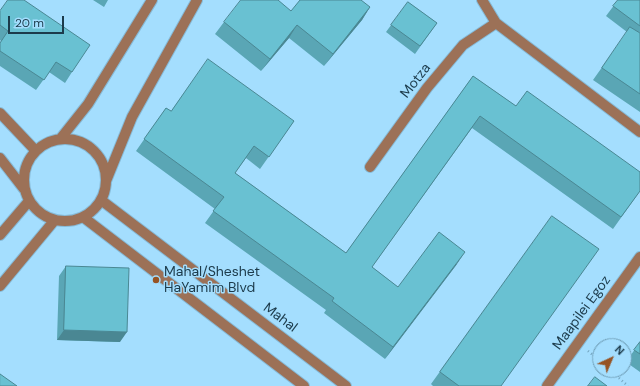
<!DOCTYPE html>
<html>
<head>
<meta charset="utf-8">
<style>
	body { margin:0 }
	#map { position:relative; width:640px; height:386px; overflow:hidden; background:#a4defe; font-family:"DM Sans",sans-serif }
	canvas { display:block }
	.north { position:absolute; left:592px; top:338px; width:40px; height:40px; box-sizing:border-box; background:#a4defe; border:1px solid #6e9db6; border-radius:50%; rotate:44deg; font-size:11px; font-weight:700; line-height:16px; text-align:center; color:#1c3b4b }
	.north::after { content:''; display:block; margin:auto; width:14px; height:18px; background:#965324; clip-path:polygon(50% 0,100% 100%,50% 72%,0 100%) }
	.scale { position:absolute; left:8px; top:16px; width:56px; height:18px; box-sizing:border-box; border:2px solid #1c3b4b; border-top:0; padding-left:5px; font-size:12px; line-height:14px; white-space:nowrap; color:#1c3b4b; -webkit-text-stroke:3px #a4defe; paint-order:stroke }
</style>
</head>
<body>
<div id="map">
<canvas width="640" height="386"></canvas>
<div class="north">N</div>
<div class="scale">20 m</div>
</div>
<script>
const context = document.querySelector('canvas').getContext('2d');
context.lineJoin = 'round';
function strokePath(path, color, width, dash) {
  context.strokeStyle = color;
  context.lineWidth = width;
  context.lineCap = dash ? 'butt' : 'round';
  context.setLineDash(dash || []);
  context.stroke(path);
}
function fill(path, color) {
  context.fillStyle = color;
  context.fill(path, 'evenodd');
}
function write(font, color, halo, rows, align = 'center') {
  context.font = font + ' "DM Sans",sans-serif';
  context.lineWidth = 3;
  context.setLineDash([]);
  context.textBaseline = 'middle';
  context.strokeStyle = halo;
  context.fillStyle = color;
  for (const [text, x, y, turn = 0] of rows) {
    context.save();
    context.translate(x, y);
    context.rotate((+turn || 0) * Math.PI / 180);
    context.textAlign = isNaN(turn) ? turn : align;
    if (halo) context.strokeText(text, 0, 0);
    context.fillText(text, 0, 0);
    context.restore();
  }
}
const minor = new Path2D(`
	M482,0L496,23L640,132
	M0,113L35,150
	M61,138L88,104L152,0
	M24 180a41 41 0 1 1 82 0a41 41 0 1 1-82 0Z
	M0,158L24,189
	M370,167L427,88L463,45L496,23
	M106,181L132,117L197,0
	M101,200L346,386
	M83,217L304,386
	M0,235L29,201
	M0,286L54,221
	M547,386L640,257`);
strokePath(minor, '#86bad7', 12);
strokePath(new Path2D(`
	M588,351L600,361
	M610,370L628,386`), '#73a4be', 2.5, [1, 3]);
strokePath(minor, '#9c7157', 10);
fill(new Path2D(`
	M93,0H108L104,7Z
	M618,0H640V32L639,33H640V112L593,80L627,32L606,16Z
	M408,2L437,23L415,54L386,32Z
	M370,7L362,20L324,66L289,38L261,71L215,34L224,22L291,11Z
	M0,11L72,72L65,83L49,72L36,90L0,66V43L1,41L0,40Z
	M473,76L516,106L640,191L613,229L472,128L372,267L398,287L457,264L385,359L324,313L326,310L205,223L215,209L136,151L166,108L171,111L294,121L260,169L246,158L235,173L346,253Z
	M552,216L501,386H433L431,384Z
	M66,266L120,342L57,340L59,276Z
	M640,342V372L626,362Z`), '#5aa6b5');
fill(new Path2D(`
	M370,7L362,20L324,66L333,54Z
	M297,25L289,38L261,71L270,59Z
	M465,252L457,264L385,359L393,347Z
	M64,330L127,332L120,342L57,340Z`), '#4a8793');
const building = new Path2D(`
	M8,0H24L90,45L72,72L56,62L44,80L0,51V43L8,31L0,25V11Z
	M241,0H278L291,11L300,0H361L370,7L333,54L297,25L270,59L224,22Z
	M618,0H640V26L613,6Z
	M408,2L437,23L420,46L391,25Z
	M630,27L640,33V94L602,68Z
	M208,59L294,121L269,157L254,146L235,173L346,253L473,76L516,106L527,91L640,172V191L621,217L480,116L372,267L398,287L439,232L465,252L393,347L332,301L334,298L213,211L224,197L144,139L166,108L171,111Z
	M552,216L599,249L501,386H459L440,372Z
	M66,266L129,268L127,332L64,330Z
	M640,342V354L634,350Z
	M0,374L17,386H0Z
	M595,377L607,386H588Z`);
fill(building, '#69c1d2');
strokePath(building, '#4a8793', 1);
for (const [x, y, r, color] of [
	[156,280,4,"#965324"]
]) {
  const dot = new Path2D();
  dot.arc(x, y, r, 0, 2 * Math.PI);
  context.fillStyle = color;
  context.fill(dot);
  strokePath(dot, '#a4defe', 1.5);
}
write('14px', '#1c3b4b', '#a4defe', [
	["Motza",416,81,-52],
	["Maapilei Egoz",582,313,-54],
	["Mahal",280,318,37]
]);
write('14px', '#1c3b4b', '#a4defe', [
	["Mahal/Sheshet",164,272],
	["HaYamim Blvd",164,288]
], 'left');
</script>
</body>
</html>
